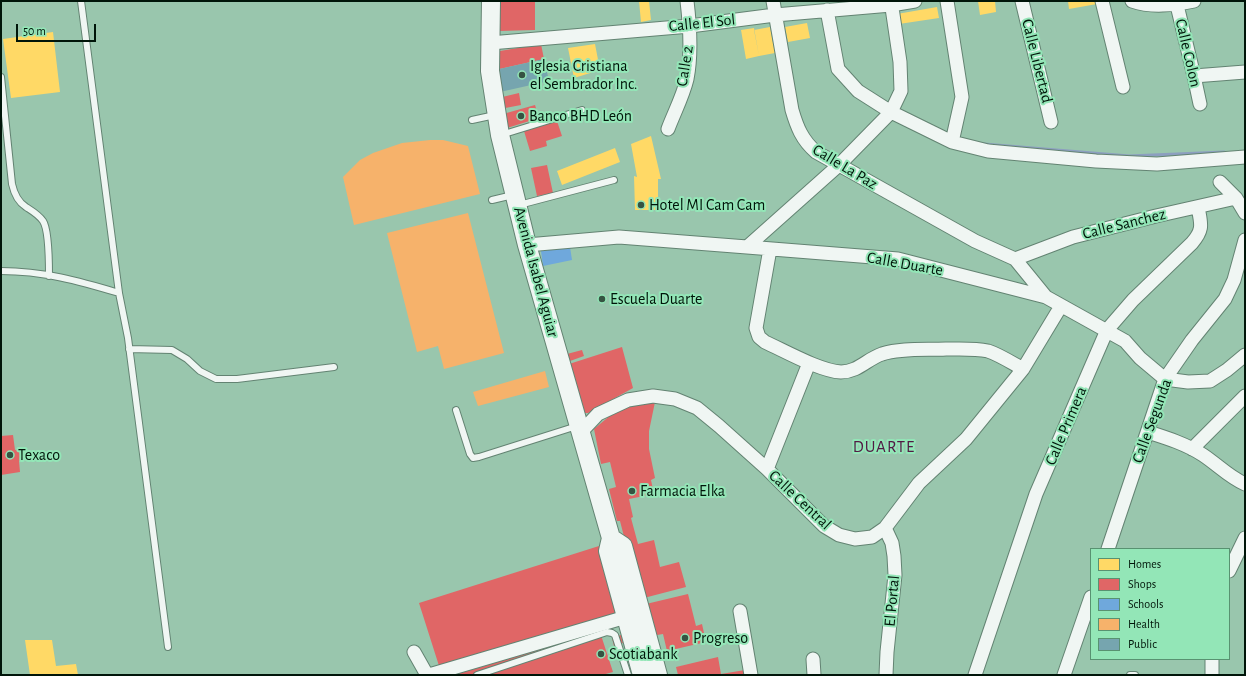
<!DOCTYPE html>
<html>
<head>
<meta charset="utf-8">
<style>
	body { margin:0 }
	#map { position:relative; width:1246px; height:676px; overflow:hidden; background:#99c6ad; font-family:"Alegreya Sans",sans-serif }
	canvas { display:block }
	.frame { position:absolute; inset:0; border:2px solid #001509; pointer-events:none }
	.legend { position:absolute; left:1090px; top:548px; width:140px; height:112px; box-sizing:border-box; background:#93e6b7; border:1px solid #589271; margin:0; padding:5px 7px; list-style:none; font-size:12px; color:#001509 }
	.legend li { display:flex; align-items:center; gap:8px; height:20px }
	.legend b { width:20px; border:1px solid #589271 }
	.scale { position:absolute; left:16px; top:24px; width:80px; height:18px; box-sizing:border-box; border:2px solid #001509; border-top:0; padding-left:5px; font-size:12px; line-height:14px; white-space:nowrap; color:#001509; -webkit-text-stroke:3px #93e6b7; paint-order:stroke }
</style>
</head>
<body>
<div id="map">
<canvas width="1246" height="676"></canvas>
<div class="frame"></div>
<ul class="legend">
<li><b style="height:11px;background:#ffd966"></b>Homes</li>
<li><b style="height:11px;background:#e06666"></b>Shops</li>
<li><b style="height:11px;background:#6fa8dc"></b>Schools</li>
<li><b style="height:11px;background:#f6b26b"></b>Health</li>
<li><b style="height:11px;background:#76a5af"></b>Public</li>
</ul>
<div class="scale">50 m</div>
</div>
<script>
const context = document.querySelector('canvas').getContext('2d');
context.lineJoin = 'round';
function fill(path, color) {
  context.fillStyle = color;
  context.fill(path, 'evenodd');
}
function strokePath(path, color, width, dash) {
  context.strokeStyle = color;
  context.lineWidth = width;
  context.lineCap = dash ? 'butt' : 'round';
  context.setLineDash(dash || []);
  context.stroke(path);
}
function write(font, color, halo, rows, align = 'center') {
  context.font = font + ' "Alegreya Sans",sans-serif';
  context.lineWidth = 4;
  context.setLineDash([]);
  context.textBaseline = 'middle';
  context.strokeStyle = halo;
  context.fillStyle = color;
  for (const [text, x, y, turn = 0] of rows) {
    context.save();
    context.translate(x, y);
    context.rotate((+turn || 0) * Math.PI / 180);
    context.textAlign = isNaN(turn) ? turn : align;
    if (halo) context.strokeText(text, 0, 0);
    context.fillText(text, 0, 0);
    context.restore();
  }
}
fill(new Path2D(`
	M639,1H649L651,20L641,22Z
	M978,1H995L996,12L980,15Z
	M1068,1H1096L1097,4L1069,9Z
	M937,7L939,18L899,24L897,14Z
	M807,23L810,38L788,42L785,27Z
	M770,27L775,53L759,56L754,30Z
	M754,28L759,56L746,59L741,30Z
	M53,32L60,92L11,98L3,39Z
	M595,44L600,70L574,78L568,48Z
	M651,136L661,179H658V210H635L634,176L637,177L631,144Z
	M615,148L620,162L562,185L557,171Z
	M25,640H52L56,666L76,664L78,675H30Z`), '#ffd966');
fill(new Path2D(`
	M497,1H535V30L499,31Z
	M541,44L544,59L495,70L498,53L500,51Z
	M519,93L521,105L500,109L498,98Z
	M535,105L539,118L507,128L503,114Z
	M557,121L562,136L546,141L547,146L530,151L524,131Z
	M547,165L553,193L537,196L531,168Z
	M622,347L633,388L588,413H582L566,365Z
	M582,350L584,356L570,361L567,354Z
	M655,402L649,431V449L655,478L651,480L654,494L629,499L633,517L631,518L638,544L654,540L660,567L679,562L686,587L640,599L620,521H617L609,489L616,487L610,462L601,464L594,429L612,414L632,406Z
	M13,435L15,450L19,449L21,460L19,461L20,472L1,475V436Z
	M599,546L619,614L440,669L419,603Z
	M688,594L696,626L702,624L706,642L667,651L663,634L651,636L646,604Z
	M600,632L613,672L602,675H454Z
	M621,635L623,643L614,646L612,638Z
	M718,657L721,674L745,670L746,675H678L676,667Z`), '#e06666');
fill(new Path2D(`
	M570,247L572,260L543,266L541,251Z`), '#6fa8dc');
fill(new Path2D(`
	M430,140H443L468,146L480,194L354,225L343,177L360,160L373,153L402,143Z
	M468,213L504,353L444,369L438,346L417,352L387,233Z
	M545,371L549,387L478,406L473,392Z`), '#f6b26b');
fill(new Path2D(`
	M544,59L549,81L500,92L495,70Z`), '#76a5af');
strokePath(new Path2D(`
	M984,144L1129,156L1224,152`), '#8c9fbf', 3);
const service = new Path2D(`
	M81,1L119,293
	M1,77L12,184C14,193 18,202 26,207C32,211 38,214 43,221C49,230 49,263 49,276
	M472,120L495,115
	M501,135L582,110
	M492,200L513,195
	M519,205L614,180
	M1,271C43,271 79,281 119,293L128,338L168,647
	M129,349L172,350L187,359L200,371L216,379H237L334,367
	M456,410L470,454L473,458L479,457L577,426
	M477,675L607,632L612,633L615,635L628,675
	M1130,675H1135`);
const minor = new Path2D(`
	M773,1L792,110C797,127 802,140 816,152L975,241L1015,259L1046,297
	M947,1L962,97L952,142
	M1022,1L1051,122
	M1102,1L1123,87
	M1132,1C1152,8 1173,5 1194,1
	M1176,1L1194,76L1200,104
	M827,10L838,69L858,91L891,112L952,142L988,151L1096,161L1157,164L1245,157
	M490,43L690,26L775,15L891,5L915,1
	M1194,76L1245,72
	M668,129C674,113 683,96 687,79C692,54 690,26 687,1
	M1220,182L1236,198L1245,213
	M527,245L619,237L747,247L898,259L1046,297L1125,341L1140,358L1165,379L1188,382L1210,381L1227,370L1245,355
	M747,247L839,165L891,112L901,91L900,62L891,1
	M770,249L756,328L759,337L765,342C785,351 820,371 841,372C858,372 867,359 882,354C902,348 925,350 946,349C959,349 974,348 988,351C1000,355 1012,363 1023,369
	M1015,259L1073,237L1156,216L1236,198
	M581,432L598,414L628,400L653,396L675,399L697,408L719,426L767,469L824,526L839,535L855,539L872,537L885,528L919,483L966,439L1023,369L1061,306
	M1148,432C1167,438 1186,444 1203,455C1218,465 1229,477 1245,484
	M1192,449L1245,396
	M767,469L809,363
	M885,528L892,543L894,556L895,575L887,652L886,675
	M1108,549L1165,379L1192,340L1225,299L1234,280L1245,240
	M1229,571L1245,538
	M740,611L751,675
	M414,652L427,675
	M813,659L814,675
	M1212,659V675
	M429,675L626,617
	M975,675L1036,494L1107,330L1133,300L1192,243C1204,229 1201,224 1198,207
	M1064,675L1091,597`);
const secondary = new Path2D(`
	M491,1L490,71L500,135L527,245L611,538L608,551L642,675
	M611,538L623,546L658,675`);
strokePath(service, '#638372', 8);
strokePath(minor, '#638372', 15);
strokePath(secondary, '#638372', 20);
strokePath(service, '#f0f6f3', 6);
strokePath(minor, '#f0f6f3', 13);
strokePath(secondary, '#f0f6f3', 18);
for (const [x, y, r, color] of [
	[522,75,4,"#365342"],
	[521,116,4,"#365342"],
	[641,205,4,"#365342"],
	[602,299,4,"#365342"],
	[10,455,4,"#365342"],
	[632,491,4,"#365342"],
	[685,638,4,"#365342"],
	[601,654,4,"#365342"]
]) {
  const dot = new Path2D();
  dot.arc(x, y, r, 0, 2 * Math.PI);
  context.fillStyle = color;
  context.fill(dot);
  strokePath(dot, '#93e6b7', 1.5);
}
write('16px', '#001509', '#93e6b7', [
	["Calle El Sol",702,23,-6],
	["Calle Colon",1188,53,77],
	["Calle Libertad",1037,61,76],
	["Calle 2",685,66,-81],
	["Calle La Paz",845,167,31],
	["Calle Sanchez",1124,224,-14],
	["Calle Duarte",905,264,10],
	["Avenida Isabel Aguiar",536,272,75],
	["Calle Segunda",1152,421,-70],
	["Calle Primera",1066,426,-67],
	["Calle Central",800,500,43],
	["El Portal",892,601,-85]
]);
write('16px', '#001509', '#93e6b7', [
	["Iglesia Cristiana",530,66],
	["el Sembrador Inc.",530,84],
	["Banco BHD León",529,116],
	["Hotel MI Cam Cam",649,205],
	["Escuela Duarte",610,299],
	["Texaco",18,455],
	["Farmacia Elka",640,491],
	["Progreso",693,638],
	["Scotiabank",609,654]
], 'left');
context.letterSpacing = '1px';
write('17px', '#521a44', '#93e6b7', [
	["DUARTE",884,447]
]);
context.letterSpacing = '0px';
</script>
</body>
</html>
